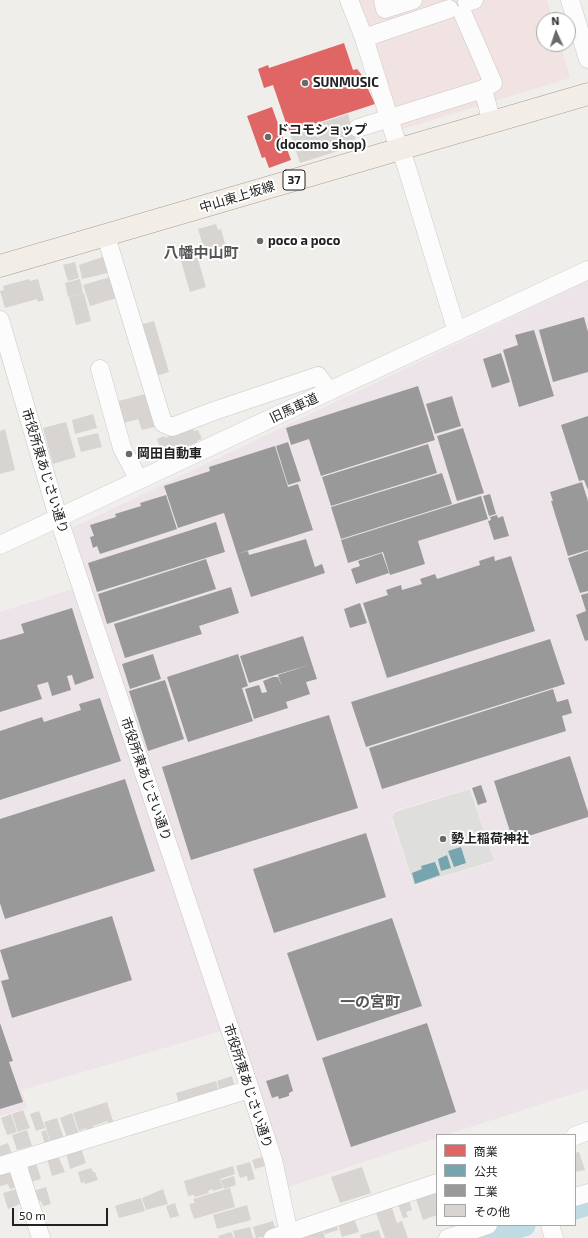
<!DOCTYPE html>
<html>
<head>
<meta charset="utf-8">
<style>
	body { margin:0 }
	#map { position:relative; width:588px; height:1238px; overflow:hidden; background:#f0eeeb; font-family:"Exo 2","Noto Sans JP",sans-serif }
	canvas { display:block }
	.legend { position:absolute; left:436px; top:1134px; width:140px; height:92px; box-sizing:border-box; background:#fff; border:1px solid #a7a7a7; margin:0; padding:5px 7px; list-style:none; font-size:12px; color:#222 }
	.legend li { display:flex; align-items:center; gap:8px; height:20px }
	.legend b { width:20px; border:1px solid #a7a7a7 }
	.north { position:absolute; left:536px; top:12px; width:40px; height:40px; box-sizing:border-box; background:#fff; border:1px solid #a7a7a7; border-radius:50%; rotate:357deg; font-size:11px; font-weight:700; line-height:16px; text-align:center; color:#222 }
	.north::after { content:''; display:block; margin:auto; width:14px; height:18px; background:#6a6968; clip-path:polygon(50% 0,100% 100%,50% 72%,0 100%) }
	.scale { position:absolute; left:12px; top:1208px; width:96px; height:18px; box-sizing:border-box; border:2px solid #222; border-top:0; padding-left:5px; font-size:12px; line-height:14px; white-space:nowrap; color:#222; -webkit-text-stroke:3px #fff; paint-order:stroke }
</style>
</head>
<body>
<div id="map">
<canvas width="588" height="1238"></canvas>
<ul class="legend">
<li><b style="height:11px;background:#e06666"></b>商業</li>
<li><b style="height:11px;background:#76a5af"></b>公共</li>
<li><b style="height:11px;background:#999"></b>工業</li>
<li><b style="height:11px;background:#d7d4d2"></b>その他</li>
</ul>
<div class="north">N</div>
<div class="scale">50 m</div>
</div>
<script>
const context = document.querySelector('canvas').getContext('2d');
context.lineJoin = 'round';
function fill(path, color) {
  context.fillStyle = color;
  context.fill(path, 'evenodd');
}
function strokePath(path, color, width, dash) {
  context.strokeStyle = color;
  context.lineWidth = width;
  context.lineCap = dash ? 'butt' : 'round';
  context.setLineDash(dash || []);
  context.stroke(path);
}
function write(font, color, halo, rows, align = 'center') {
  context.font = font + ' "Exo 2","Noto Sans JP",sans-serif';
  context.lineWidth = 4;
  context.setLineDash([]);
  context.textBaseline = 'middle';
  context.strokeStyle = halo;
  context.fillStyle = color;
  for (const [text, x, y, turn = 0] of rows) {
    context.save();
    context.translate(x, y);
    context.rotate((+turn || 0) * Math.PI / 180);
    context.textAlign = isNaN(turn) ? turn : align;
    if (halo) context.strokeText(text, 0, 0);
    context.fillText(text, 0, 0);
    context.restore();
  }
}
fill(new Path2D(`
	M354,0H547L553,20H544V44H560L570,78L400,130Z`), '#f1e3e1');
fill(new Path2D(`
	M588,281V1089L446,1135H437V1138L288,1187L72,528ZM471,788L494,862L414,886L391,818L394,811Z
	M72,589L222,1031L22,1090L27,1108L0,1116V612Z`), '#ede4e9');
fill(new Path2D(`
	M470,789L494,861L414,885L392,817L395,812Z`), '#dededc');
fill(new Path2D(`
	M344,43L353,70L357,69L361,74L375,104L289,132L273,85L264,88L258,69L268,65L269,68Z
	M272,107L291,160L269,168L265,157L262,158L247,116Z`), '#e06666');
fill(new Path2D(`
	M461,847L466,863L454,867L448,851Z
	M447,855L451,868L441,871L438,859Z
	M435,862L440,875L415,884L412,873L422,869L421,866Z`), '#76a5af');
fill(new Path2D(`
	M584,317L588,332V372L553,382L539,330Z
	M534,330L554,396L519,407L503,350L518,345L515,335Z
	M501,353L510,382L492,388L483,359Z
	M418,386L435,440L321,476L309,439L291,445L286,428Z
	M452,396L461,426L435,434L426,404Z
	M588,416V490L584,480L579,481L561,425Z
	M463,428L484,493L457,501L437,436Z
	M288,442L301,481L288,485L276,446Z
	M428,444L437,473L331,506L322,477Z
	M275,446L288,487L298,484L313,530L237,554L224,513L178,528L164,486L210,471L209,467Z
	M442,473L452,504L341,539L331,507Z
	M582,482L588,501V550L568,556L551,501H553L550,492Z
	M490,494L496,514L489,516L483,496Z
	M166,495L177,529L100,554L97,546L93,548L90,537L94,536L90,525L116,517L115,514L141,506L140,503Z
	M481,496L488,519L418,541L425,564L390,575L383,552L348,563L341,540Z
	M497,515L498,518L503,516L509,536L494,540L488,521L491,520L490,517Z
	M216,522L225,552L97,592L88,563Z
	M306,539L315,567L322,564L325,573L251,597L237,554L248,551L249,555Z
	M588,551V591L580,593L568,558Z
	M382,553L389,573L356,584L351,569L360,566L358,561Z
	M494,556L495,561L511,556L535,631L387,678L363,603L388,595L386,590L401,585L402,590L422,584L420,579L435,574L437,579L480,565L479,561Z
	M206,559L216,589L107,624L98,594Z
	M231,587L239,613L199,626L202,634L125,658L114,624Z
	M588,593V640L585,641L576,615L586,611L581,595Z
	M360,603L367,623L350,628L344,609Z
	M72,608L94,678L75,685L72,675L67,676L71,690L52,696L48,682L37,685L42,699L0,712V640L24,633L21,624Z
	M303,636L312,664L249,683L240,656Z
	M550,639L565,684L366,747L351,702Z
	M153,654L161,679L130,689L122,664Z
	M238,654L248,686L242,688L253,721L188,742L167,677Z
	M312,664L317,679L306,682L310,694L286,702L288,708L254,719L245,689L259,685L262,693L267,692L263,681L273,677H278L282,687L278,675Z
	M165,680L184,739L148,751L129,691Z
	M553,689L557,702L568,699L572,713L562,716L566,731L382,789L369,748Z
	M100,698L121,761L0,800V731L42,717L44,722L81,710L79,704Z
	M329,715L358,808L191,860L162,767Z
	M570,756L588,812V817L513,841L494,781Z
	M125,779L155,871L5,919L0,903V819Z
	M481,785L487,802L478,805L472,788Z
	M366,833L386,897L274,933L253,869Z
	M112,916L132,980L12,1018L1,981L9,979L0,950Z
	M392,918L422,1006L317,1041L287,953Z
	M0,1023L13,1061L9,1062L23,1102L0,1109Z
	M427,1023L456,1112L351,1147L322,1058Z
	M288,1074L293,1091L289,1093V1096L279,1099L278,1096L272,1098L266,1081Z`), '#999');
strokePath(new Path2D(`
	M575,1208L588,1204
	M491,1235L524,1225`), '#bfdbe3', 23);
fill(new Path2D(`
	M348,114L357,145L300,163L290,133Z
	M216,224L218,230L221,229L225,244L222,245L223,248L205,253L198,229Z
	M108,255L112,272L82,279L79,265Z
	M197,256L206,287L190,292L181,261Z
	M75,262L79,278L68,281L63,265Z
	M113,276L120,297L90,306L83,285Z
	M29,279L30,281L38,279L44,300L38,302L37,299L5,308L0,291L4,290L3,286Z
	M80,279L83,293L68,297L65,283Z
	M84,293L91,321L76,325L69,297Z
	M154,321L169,372L156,376L139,325Z
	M145,394L147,400L150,399L158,426L142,430L138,419L121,424L115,402Z
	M93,414L97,428L75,434L72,420Z
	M66,422L76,457L53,464L43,428Z
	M192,427L194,431L198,430L202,439L197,441L198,442L163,456L157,439L164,436L165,438Z
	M5,429L15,470L0,474V431Z
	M98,433L102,447L81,452L77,438Z
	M232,1076L235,1087L220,1092L217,1081Z
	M216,1081L219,1093L179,1104L176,1093Z
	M107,1102L114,1124L109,1126L108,1121L93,1126L94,1130L88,1132L86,1128L79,1131L73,1113Z
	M23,1110L30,1128L18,1132L12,1114Z
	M39,1111L45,1128L36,1131L30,1114Z
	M72,1113L79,1134L67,1138L60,1118Z
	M11,1114L17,1132L7,1135L1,1118Z
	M57,1118L64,1139L51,1143L44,1122Z
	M27,1130L32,1146L17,1150L12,1135Z
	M46,1130L50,1142L45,1144L41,1132Z
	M8,1143L12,1154L0,1157V1146Z
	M81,1148L86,1163L70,1169L66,1153Z
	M579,1152L585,1170L575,1172V1153Z
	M58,1156L65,1172L52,1176L47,1159Z
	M262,1157L265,1166L255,1169L252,1160Z
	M250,1162L255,1179L248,1181L247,1176L240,1178L236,1166Z
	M36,1163L41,1179L27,1183L23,1171L29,1169L28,1165Z
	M233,1166L235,1174L220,1179L223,1188L213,1191V1189L208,1191L209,1193L195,1197L194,1195L188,1196L184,1181Z
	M362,1167L371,1193L340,1203L331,1177Z
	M91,1168L93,1172H95L98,1180L85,1184L84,1182L81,1183L78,1172Z
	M12,1170L17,1187L10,1189L8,1184L0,1186V1174Z
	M234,1176L236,1185L224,1189L221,1180Z
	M46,1187L51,1204L43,1206L41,1201L34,1203L30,1192Z
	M230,1188L235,1207L194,1219L189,1204L195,1203L193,1199Z
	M17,1189L22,1203L8,1209L3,1193Z
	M163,1189L168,1204L146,1210L142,1198Z
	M437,1193V1215L423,1220L416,1199Z
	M141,1198L145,1211L119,1218L115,1206Z
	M409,1200L412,1210L406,1212L408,1217L403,1218L398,1204Z
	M175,1203L179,1216L170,1218L166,1206Z
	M247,1205L251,1220L217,1229L213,1215Z
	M391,1205L397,1223L402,1221L408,1238H385L375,1210Z
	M354,1218L359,1232L342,1237L338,1224Z
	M273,1221L277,1234L256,1238L253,1227Z
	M336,1223L338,1230L325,1234L323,1227Z
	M250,1227L253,1238H235L233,1231Z
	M323,1230L325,1238H300Z
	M379,1230L381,1238H361L360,1235Z
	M231,1232L234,1238H219L218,1236Z`), '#d7d4d2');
const minor = new Path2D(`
	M349,0L364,38L395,137L406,165L457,332
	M383,0L385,9L413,0
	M570,0L588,59
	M467,2L474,0
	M364,38L449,9
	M483,89L492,123
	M358,128L483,89L493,83L463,14
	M106,236L163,423L172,427L214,411L318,376L329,391
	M0,320L58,517L250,1089L273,1160L290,1238
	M100,369L122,448L139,480
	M0,545L588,270
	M575,1136L588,1131
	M16,1161L41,1238
	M0,1166L250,1089
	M575,1197L588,1193
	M550,1225L554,1238
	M273,1238L437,1183
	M448,1238L488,1225`);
const major = new Path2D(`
	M0,266L588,94`);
strokePath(minor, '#c9c8c7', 19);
strokePath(major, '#a79c86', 23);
strokePath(minor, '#fdfcfc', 18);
strokePath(major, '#f3ede7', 22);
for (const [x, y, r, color] of [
	[305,83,4,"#6a6968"],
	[268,137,4,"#6a6968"],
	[260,241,4,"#6a6968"],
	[129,454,4,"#6a6968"],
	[443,839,4,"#6a6968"]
]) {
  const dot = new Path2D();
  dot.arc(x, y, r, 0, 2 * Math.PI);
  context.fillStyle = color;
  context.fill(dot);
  strokePath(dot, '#fff', 1.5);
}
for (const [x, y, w] of [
	[294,180,22]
]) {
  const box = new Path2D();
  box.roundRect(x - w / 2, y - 10, w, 20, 3);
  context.fillStyle = '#fff';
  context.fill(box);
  strokePath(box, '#222', 1);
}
write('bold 12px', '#222', null, [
	["37",294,180]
]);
write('bold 13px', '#222', '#fff', [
	["SUNMUSIC",313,83],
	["ドコモショップ",276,130],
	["(docomo shop)",276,145],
	["poco a poco",268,241],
	["岡田自動車",137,454],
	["勢上稲荷神社",451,839]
], 'left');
write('13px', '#222', '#fff', [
	["中山東上坂線",237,197,-17],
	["旧馬車道",294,408,-25],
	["市役所東あじさい通り",45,471,73],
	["市役所東あじさい通り",146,779,71],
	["市役所東あじさい通り",248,1086,72]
]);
write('bold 15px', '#555', '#fff', [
	["八幡中山町",201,253],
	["一の宮町",370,1002]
]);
</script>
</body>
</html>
